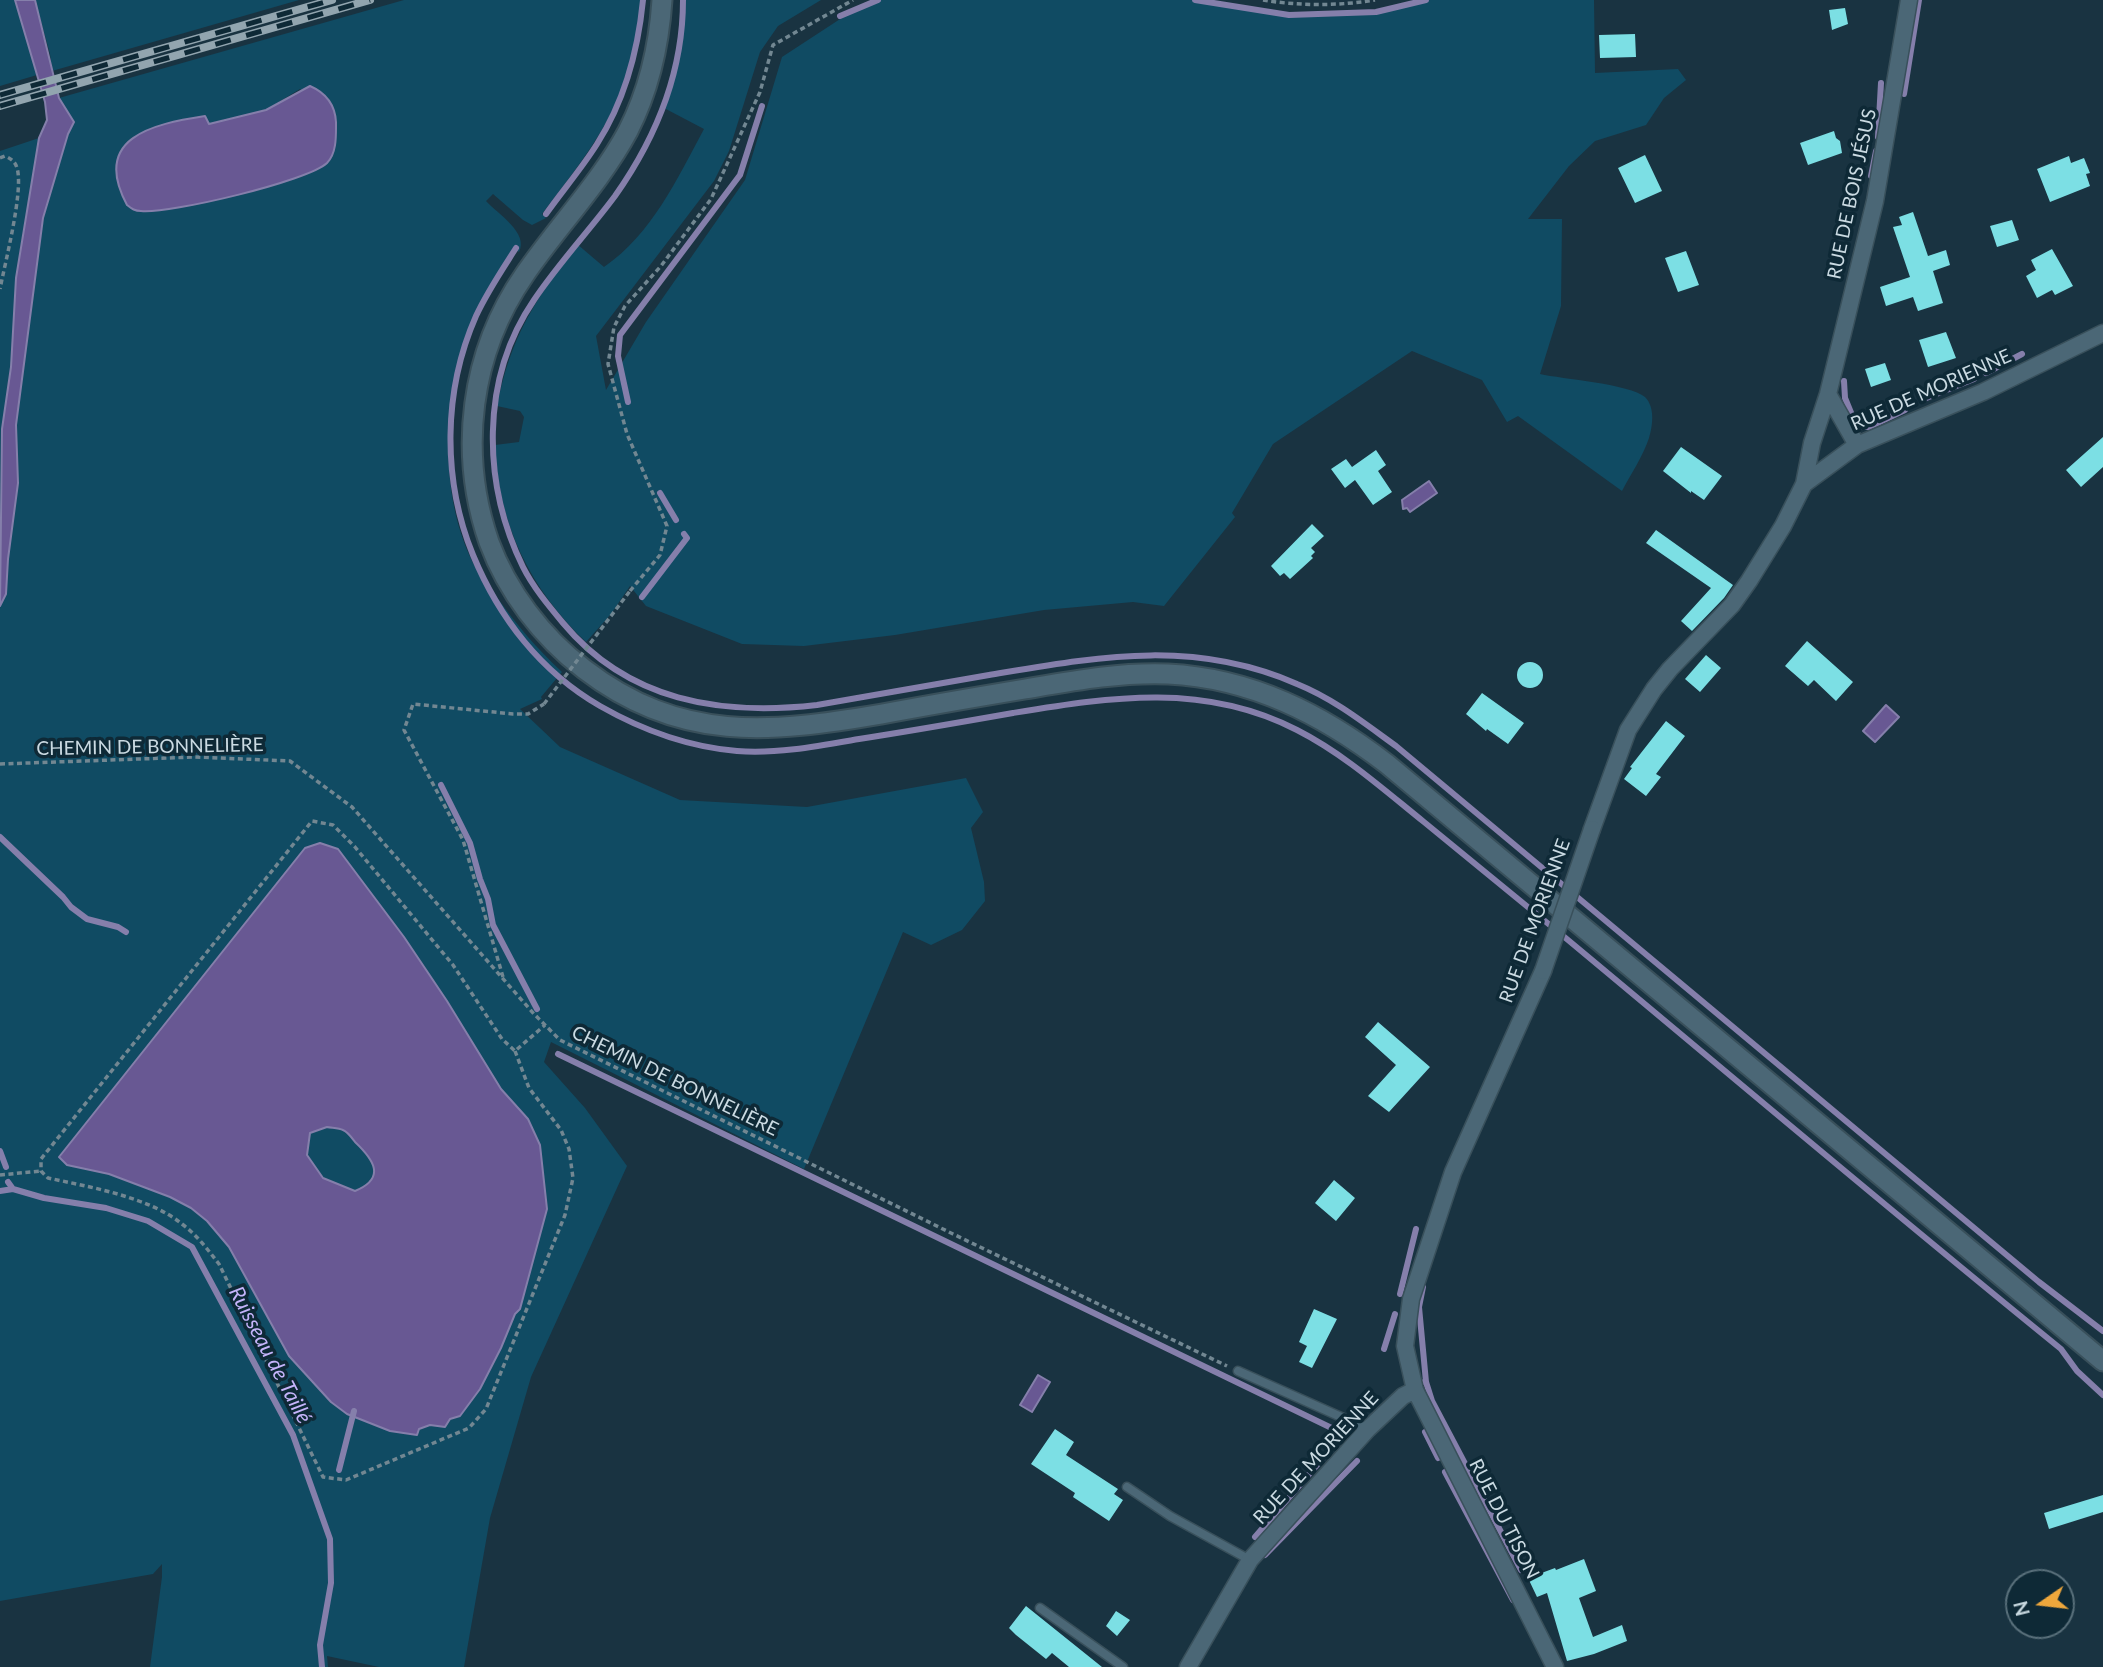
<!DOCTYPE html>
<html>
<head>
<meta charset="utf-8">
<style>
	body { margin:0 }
	#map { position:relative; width:2103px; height:1667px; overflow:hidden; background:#193341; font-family:Lato,sans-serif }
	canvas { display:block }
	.north { position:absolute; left:2005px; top:1569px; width:70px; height:70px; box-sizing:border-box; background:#0e2936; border:2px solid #59707b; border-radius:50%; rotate:256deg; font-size:19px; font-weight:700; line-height:28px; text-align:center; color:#cadae2 }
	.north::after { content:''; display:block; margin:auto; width:24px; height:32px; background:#eea73c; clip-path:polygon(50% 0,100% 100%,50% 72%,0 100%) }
</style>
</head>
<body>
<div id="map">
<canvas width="2103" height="1667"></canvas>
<div class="north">N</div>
</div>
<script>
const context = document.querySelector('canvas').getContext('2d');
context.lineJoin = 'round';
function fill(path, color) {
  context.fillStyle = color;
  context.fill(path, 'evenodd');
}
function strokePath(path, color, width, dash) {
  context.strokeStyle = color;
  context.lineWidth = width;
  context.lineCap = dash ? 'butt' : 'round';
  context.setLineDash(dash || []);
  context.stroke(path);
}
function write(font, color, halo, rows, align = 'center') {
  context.font = font + ' Lato,sans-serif';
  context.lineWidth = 7;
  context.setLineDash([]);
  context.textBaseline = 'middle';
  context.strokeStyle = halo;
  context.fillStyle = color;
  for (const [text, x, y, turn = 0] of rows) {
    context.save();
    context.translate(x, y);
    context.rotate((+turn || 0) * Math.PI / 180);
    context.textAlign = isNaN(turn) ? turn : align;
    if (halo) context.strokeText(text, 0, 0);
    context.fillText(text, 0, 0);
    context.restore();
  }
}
fill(new Path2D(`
	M0,0H15L37,75L0,86Z
	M35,0H299L52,71L50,54Z
	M404,0H641C638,25 635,51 627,75C610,128 575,170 542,214L546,218L532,225L523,220L493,194L486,201C498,214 529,233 519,252L515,249C502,270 487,291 477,313C444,390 435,494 477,570C482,580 490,588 496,596C516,624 537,649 562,672L541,697L542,699L520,709L560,747L680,800L807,807L966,778L983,812L971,828L984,882L985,901L962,930L931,945L903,932L804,1169L551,1042L544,1062L585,1108L627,1166L531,1377L490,1518L464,1667H379L327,1656L328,1667H150L162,1577V1564L153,1574L0,1601V151L39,138L19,256H38L45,209L71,126L74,122L59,98ZM300,89L336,119L335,144L314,171L221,199L131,138L191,118L205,116L209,124L266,110Z
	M684,0H821L778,26L760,52L729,151L714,181L596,336L606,390L646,322L745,180L782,57L860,6L878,0H1195L1289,15L1376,12L1426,0H1594L1595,73L1678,69L1686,80L1664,98L1646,125L1595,141L1569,166L1528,219H1562L1561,306L1540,374C1562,379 1630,384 1645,397C1655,407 1653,425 1649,438C1643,456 1631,474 1622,491L1518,416L1507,422L1482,380L1412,351L1273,444L1232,513L1235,517L1164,606L1133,602L1044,610L895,635L804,646L742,644L646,606L630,586L611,614L586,642C530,589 498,523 495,445L519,442L524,417L520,411L497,406C511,335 535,301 577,244L604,267C652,234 677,179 704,129L664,108L683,31Z`), '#104b63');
const water = new Path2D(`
	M15,0H35L59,98L74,122L68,134L43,218L16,425L18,483L8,559L6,594L0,606L2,429L11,367L16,278L39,138L47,120L45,102Z
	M310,86C326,93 335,104 336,122C336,135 337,153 327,163C308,181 170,214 141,211C135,211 132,209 127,205C91,138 152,124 205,116L209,124L266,110Z
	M1429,481L1437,493L1410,512L1407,508L1403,509L1402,500Z
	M1886,705L1899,717L1875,742L1863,731Z
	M320,843L338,849L404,937L447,1001L501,1089L528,1119L540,1145L547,1209L520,1309L515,1314L501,1348L480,1389L460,1416L450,1419L445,1427L430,1425L419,1429L417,1435L390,1431L347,1414L331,1402L289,1356L229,1247L207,1221L191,1208L170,1197L109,1174L67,1165L59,1157L305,848ZM327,1127C332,1128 339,1128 343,1130C348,1132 352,1138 355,1142C373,1159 387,1178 355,1191L323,1178L307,1155L310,1133Z
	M1038,1375L1050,1382L1032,1412L1020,1405Z`);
fill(water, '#685893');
strokePath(water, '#857fab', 2);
strokePath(new Path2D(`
	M683,0C683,72 656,138 615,196C589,231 558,264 534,300C480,379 482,483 523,567C533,587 548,605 563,623C628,701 720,716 817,705C874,695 932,685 989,675C1097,657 1192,638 1297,684C1334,699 1364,723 1396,746L2039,1282L2103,1331
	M1195,0L1289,15L1376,12L1426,0
	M840,16L878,0
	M1904,94L1919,0
	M1878,137L1881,83
	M1871,176L1876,151
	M546,214C563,190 582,168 597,144C625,100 638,51 643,0
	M516,248C502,270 487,292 476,316C443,391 442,479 473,555C499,618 541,672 600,706C642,730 689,747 737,751C778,754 819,746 859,739C911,731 962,722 1013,713C1112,697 1204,682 1297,730C1344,754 1383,789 1424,822C1470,860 1516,897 1562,935C1728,1073 1893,1213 2061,1349L2077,1371L2103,1395
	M1986,373L2022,354
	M1844,381L1845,398L1854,420
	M1924,399L1974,379
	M628,402L618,356L620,335L740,175L762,106
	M1862,427H1869L1905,410
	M660,493L676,520
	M642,597L687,538L684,534
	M441,785L470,843L480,879L488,899L493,925L537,1009
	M0,837L63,897L71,907L87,919L118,927L126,932
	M558,1054L1344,1434L1335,1445
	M0,1151L6,1167
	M8,1182L13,1189L44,1198L106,1208L148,1221L192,1247L293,1435L330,1539L331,1583L320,1645L322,1667
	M0,1191L13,1189
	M1423,1287L1419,1307L1426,1382
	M1400,1294L1416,1229
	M1384,1349L1395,1314
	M1424,1382H1426L1432,1401L1521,1570
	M1425,1432L1438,1458
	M339,1470L354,1411
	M1445,1472L1513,1600
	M1255,1537L1323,1458
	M1265,1555L1357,1461`), '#857fab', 6);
fill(new Path2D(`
	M1845,8L1848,24L1832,30L1829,10Z
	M1635,34L1636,57L1600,58L1599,35Z
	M1834,131L1836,138L1840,141L1842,153L1808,165L1800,143Z
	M1645,155L1662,191L1635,203L1618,168Z
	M2069,156L2071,163L2084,158L2090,173L2086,174L2090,186L2050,202L2037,169Z
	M1913,212L1928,256L1946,250L1950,265L1933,271L1943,303L1918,311L1913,297L1886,306L1880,287L1910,277L1893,227L1902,225L1899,217Z
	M2012,220L2019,240L1997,247L1990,226Z
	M2052,249L2073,286L2055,295L2052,290L2037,298L2026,276L2036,270L2031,260Z
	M1686,251L1699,285L1678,292L1665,258Z
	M1946,332L1956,358L1928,367L1919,340Z
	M1885,363L1891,380L1871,387L1865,369Z
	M2103,437V467L2081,487L2066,470Z
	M1681,447L1722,476L1704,500L1691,491V493L1663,471Z
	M1376,450L1386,465L1378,471L1392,492L1373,505L1355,480L1345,488L1331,469L1346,459L1352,467Z
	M1312,524L1324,536L1311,548L1315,552L1311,556L1313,558L1290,579L1284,573L1280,576L1271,566Z
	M1656,530L1733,585L1724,598L1692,631L1681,621L1711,588L1646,543Z
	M1807,641L1853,682L1836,701L1814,680L1808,686L1785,666Z
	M1706,655L1721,668L1700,692L1685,679Z
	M1517 675a13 13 0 1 1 26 0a13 13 0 1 1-26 0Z
	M1482,693L1524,723L1508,744L1487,729L1486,731L1466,714Z
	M1666,721L1685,736L1656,774L1661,777L1646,796L1624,779L1632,768L1630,767Z
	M1378,1022L1430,1067L1389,1112L1368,1096L1396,1065L1365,1037Z
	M1334,1180L1355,1198L1336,1221L1315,1203Z
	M1314,1309L1337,1319L1312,1368L1299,1362L1307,1346L1299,1342Z
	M1055,1429L1074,1442L1066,1455L1118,1489L1114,1494L1123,1500L1109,1521L1073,1497L1075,1493L1031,1464Z
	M2103,1495V1512L2049,1529L2044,1513Z
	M1584,1559L1596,1591L1579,1598L1593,1637L1622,1625L1627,1641L1594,1654L1567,1661L1547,1593L1537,1597L1528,1578L1555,1568L1556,1570Z
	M1026,1606L1102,1667H1069L1052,1653L1046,1659L1016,1635L1009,1628Z
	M1116,1611L1130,1620L1117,1636L1106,1626Z`), '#7cdfe4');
const service = new Path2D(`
	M1238,1371L1368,1429
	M1127,1487L1170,1516L1250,1560
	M1040,1608L1123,1667`);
const minor = new Path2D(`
	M1828,394L1857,445
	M1804,484L1812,443L1828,394L1875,201L1909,0
	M1592,829L1628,730L1654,689L1670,669L1732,605L1749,581L1783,526L1804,484L1857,445L1983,392L2103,333
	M1543,971L1453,1172L1411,1299L1405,1346L1415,1390L1555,1667
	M1188,1667L1250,1560L1368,1429L1403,1396L1415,1390`);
const secondary = new Path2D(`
	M662,0C659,46 649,90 628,131C600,183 558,226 525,274C470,353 458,452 489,542C507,591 542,637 584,669C680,743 770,733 882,714C930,705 977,697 1025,689C1072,681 1120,672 1168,674C1251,678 1322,714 1387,764L2103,1361`);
strokePath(service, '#39505b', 11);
strokePath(minor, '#39505b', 19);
strokePath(secondary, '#39505b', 23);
strokePath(new Path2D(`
	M1263,0C1298,6 1340,6 1375,0
	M0,158L5,156C11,159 15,161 17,168C24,190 5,263 0,289
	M630,591L660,555L667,526L627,434L608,364L614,327L625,306L661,266L711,199L760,92L773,45L853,0
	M0,764L195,757L290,761L352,807L534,1014L560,1040L953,1234L1227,1366
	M503,977L463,840L404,730L413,704L513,714H528L544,704
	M515,1051L529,1088L561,1130L569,1149L573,1178L565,1215L486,1409L469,1428L346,1480L323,1477L219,1264C208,1250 197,1235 182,1224C149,1197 90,1187 48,1178L41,1171V1159L312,821L333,825L355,847L453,965L502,1039L515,1051L545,1025
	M0,1175L41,1171`), '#728792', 3.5, [5, 3.5]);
strokePath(service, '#4b6776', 8);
strokePath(minor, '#4b6776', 16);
strokePath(secondary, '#4b6776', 19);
const rail = new Path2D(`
	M0,95L332,0
	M0,106L370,0`);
strokePath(rail, '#92a5af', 8);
strokePath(rail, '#0e2936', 5, [16]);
const minorBridge = new Path2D(`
	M1543,971L1592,829`);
strokePath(minorBridge, '#39505b', 19, []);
strokePath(new Path2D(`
	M544,704L630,591`), '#728792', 3.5, [5, 3.5]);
strokePath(minorBridge, '#4b6776', 16);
write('19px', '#cadae2', '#0e2936', [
	["RUE DE BOIS JÉSUS",1852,194,-78],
	["RUE DE MORIENNE",1931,390,-24],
	["CHEMIN DE BONNELIÈRE",150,747,-1],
	["RUE DE MORIENNE",1535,921,-70],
	["CHEMIN DE BONNELIÈRE",675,1081,26],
	["RUE DE MORIENNE",1316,1458,-47],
	["RUE DU TISON",1504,1519,63]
]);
write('italic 21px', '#c5b4fa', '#0e2936', [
	["Ruisseau de Taillé",270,1355,62]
]);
</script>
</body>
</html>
